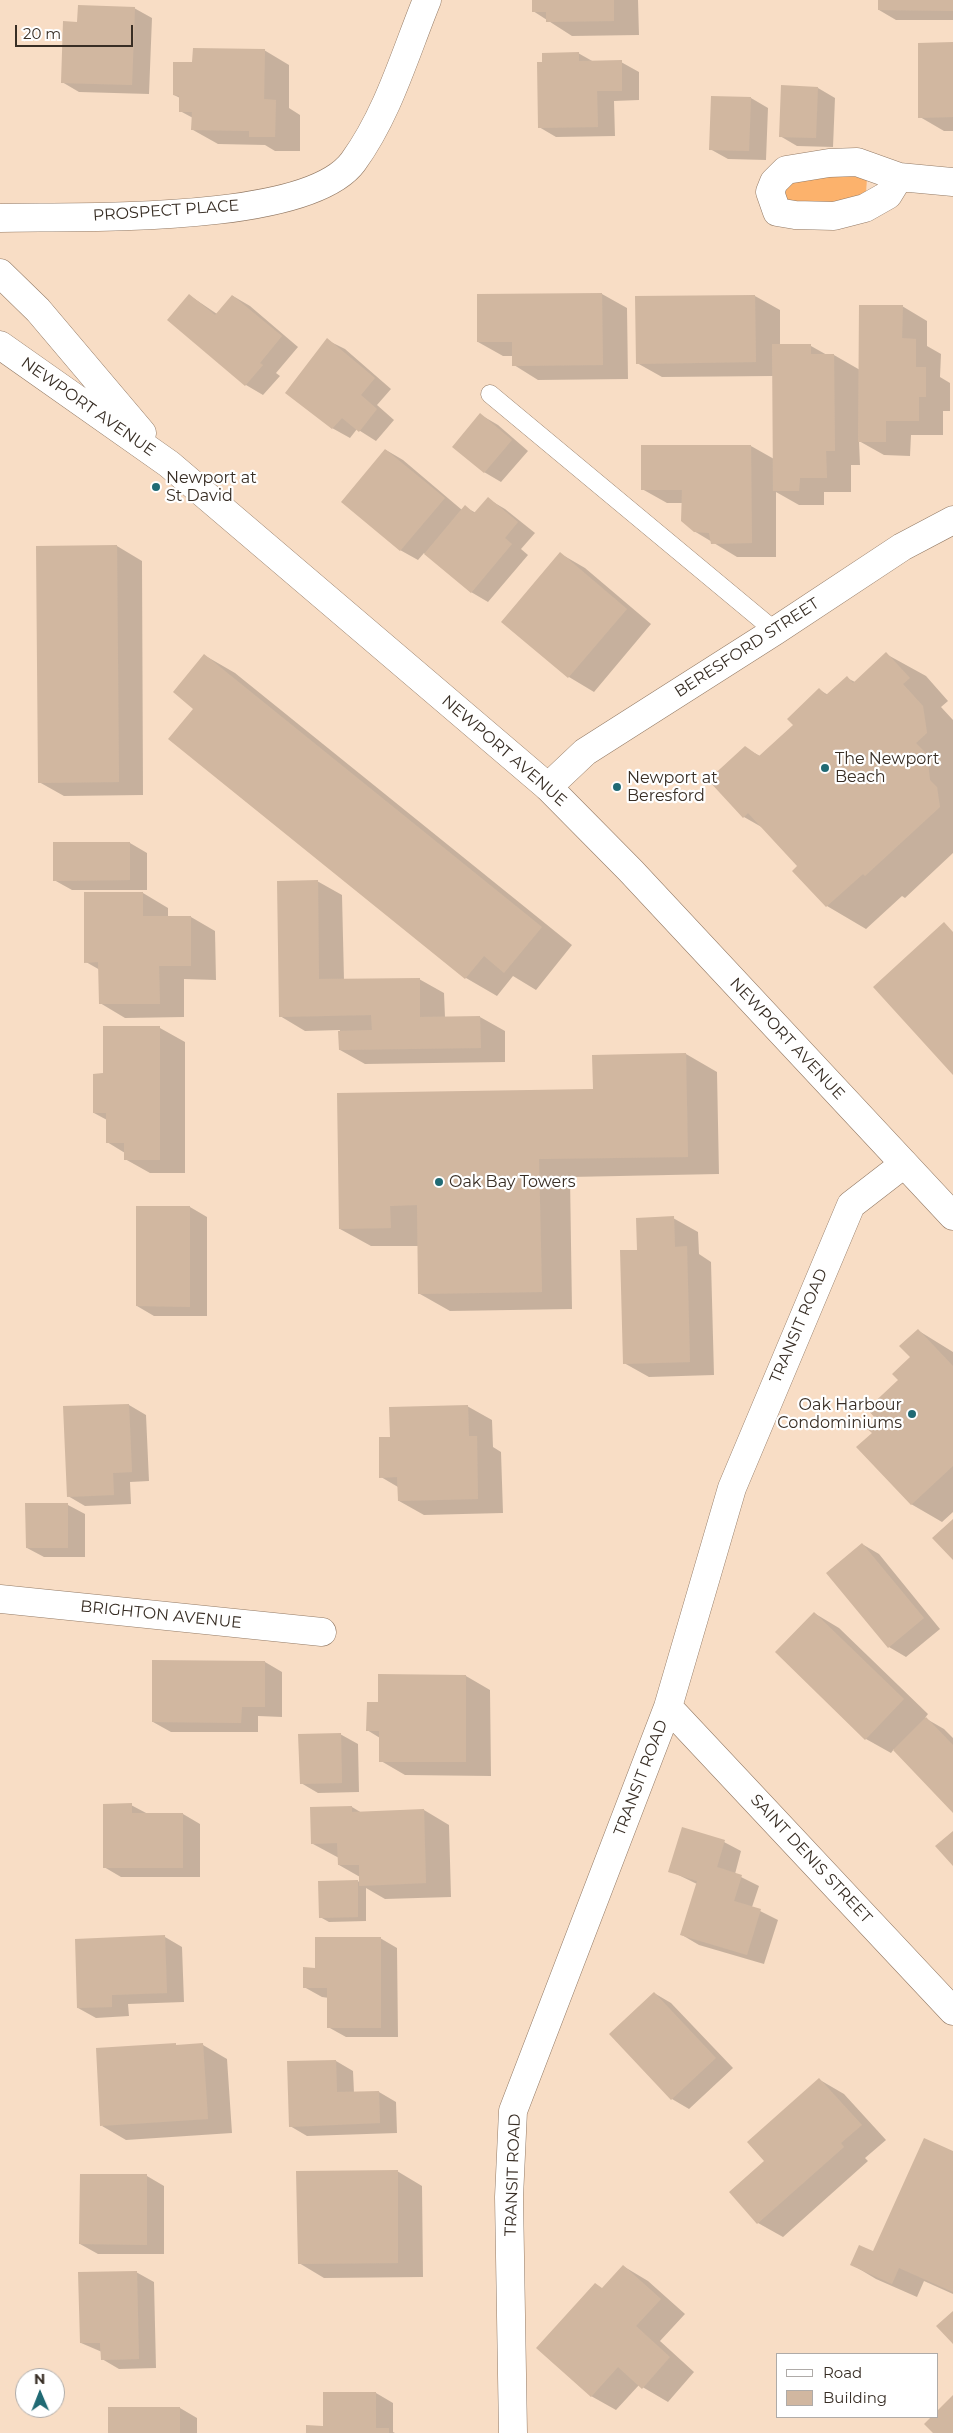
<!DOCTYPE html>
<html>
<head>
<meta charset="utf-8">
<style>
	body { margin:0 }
	#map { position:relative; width:953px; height:2433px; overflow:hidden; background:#f8ddc5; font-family:Montserrat,sans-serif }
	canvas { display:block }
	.legend { position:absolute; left:776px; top:2353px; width:162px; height:65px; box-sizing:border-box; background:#fff; border:1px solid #afaba8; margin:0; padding:6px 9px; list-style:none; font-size:15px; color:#382e25 }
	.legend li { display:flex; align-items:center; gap:10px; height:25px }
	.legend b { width:25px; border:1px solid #afaba8 }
	.north { position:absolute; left:15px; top:2368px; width:50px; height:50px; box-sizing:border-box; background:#fff; border:1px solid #afaba8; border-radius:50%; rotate:359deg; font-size:14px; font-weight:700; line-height:20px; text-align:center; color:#382e25 }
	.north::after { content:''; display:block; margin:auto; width:18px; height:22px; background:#206a74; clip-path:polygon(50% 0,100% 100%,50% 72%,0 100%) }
	.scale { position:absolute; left:15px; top:25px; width:118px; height:22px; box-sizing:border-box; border:2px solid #382e25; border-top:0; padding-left:6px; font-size:15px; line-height:18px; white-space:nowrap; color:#382e25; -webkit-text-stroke:4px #fff; paint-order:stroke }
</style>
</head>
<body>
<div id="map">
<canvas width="953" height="2433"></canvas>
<ul class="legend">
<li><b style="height:6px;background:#fff"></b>Road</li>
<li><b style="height:14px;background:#d1b7a0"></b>Building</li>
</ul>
<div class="north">N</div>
<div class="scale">20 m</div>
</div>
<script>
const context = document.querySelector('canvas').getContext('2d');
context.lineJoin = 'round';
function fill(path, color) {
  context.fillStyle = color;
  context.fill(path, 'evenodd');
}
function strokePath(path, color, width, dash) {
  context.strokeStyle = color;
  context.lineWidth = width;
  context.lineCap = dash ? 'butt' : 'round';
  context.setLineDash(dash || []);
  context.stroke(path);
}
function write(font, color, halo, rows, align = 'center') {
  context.font = font + ' Montserrat,sans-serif';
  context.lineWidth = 4.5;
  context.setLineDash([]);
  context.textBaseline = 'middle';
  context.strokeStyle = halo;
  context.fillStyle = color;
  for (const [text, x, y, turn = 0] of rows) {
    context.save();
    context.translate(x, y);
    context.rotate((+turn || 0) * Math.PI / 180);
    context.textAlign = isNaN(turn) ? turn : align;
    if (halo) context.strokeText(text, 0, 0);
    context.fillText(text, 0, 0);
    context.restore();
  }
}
fill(new Path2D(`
	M836,173L867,178L866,193C840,203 815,205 787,204L785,187L805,175Z`), '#fcb26c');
fill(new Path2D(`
	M533,0H638L639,35L572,36L533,11Z
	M879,0H953V20H896L879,10Z
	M134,8L152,18L149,94L79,92L62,82Z
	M953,44V131H944L920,117Z
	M264,50L289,65V108L300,115V151H275L265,145L218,144L193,130V118L180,111V98L174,95Z
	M578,53L594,62H621L639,72V100L614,101L615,136L556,137L539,127Z
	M818,88L835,98L833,147L797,146L780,136Z
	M751,98L768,108L766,160L728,159L710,149Z
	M602,294L627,308L628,379L538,380L514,365V356H503L478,342V295Z
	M189,295L217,314L233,296L250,306L298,347L276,373L280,376L263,395L246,385L168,320Z
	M755,296L780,310V346H811L827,355H834L860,370L902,306L927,321V346L941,354L940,377L950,383V411H943V435H911L910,456L884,455L859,441L860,465H851V492H824V505H799L776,492V557H737L694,531L683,503H667L642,489V446H751L774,459L773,376L662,377L637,363Z
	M327,340L345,349L391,389L377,405L394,420L376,441L357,429L350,438L332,428Z
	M481,415L498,425L528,451L501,482L484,472Z
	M386,450L403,460L462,510L465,507L476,513L488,499L505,509L535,533L521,549L528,555L488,602L471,592L424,553L418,560L400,550Z
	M117,546L142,561L143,795L64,796L39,782L37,547Z
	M561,554L585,568L651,624L594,692L569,677L503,622Z
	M886,654L926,676L948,701L941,707L953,720V853L905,898L902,896L866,929L827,906L794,871L799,866L765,829L744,817L745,748L760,756L794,725L820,690L828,695L847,678L855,682Z
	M204,655L235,673L572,945L536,990L513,976L497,996L466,978L170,739L195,709Z
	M130,843L147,853V890H72L54,880Z
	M317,881L342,895L344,980L419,979L444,993L445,1017H480L505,1031V1062L365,1064L340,1050V1030L305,1031L280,1016Z
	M143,893L168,908V917H191L215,931L216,980L184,979V1017L125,1018L100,1003V970L86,962Z
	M104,1027L160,1028L185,1042V1173H150L125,1159V1153L107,1142V1120L94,1113L104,1075Z
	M686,1054L717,1072L719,1174L570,1177L572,1309L450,1311L420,1294L419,1246H371L340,1229L594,1090Z
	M137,1207H190L207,1217V1316H154L137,1306Z
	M673,1218L698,1232L699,1254L711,1262L714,1375L649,1377L624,1363L638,1251Z
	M919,1331L953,1352V1512L942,1522L911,1504L878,1419L912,1357Z
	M129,1405L146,1415L149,1481L130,1482L131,1504L85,1506L68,1496Z
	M467,1406L492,1420L493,1447L501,1452L503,1513L424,1515L399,1501L398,1487L381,1477L391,1438Z
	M68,1505L85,1514V1557H44L27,1548Z
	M862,1544L879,1554L940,1629L906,1657L889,1647Z
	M814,1613L839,1628L928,1714L925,1718L944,1729L953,1738V1811L894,1749L891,1753L866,1739Z
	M154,1662H265L282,1672V1717L258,1716V1732H171L153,1722Z
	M466,1676L490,1690L491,1776L405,1775L381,1761L380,1738L367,1730L379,1703Z
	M340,1734L358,1744L359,1792L318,1793L301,1783Z
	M131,1805L148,1814H183L200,1824V1877H121L104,1867Z
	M352,1807L362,1813L424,1810L449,1825L451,1897L385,1899L366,1888V1921L329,1922L320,1917L358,1881L360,1883V1877L339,1865V1858L313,1844L312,1809Z
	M724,1842L741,1851L735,1874L759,1886L752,1907L778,1920L764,1964L699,1945L682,1935L697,1884L670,1871Z
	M165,1937L182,1947L184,2002L128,2004L129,2016L96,2018L78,2008Z
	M380,1938L397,1948L398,2037H346L328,2027L329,1998L322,1997L304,1987L317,1969Z
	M654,1993L671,2003L733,2068L689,2109L672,2099L611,2034Z
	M203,2045L227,2059L232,2133L126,2140L102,2126Z
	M336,2061L353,2071L354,2093L379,2092L396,2102L397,2133L307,2136L290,2126L288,2063Z
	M820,2080L844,2094L886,2140L865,2158L868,2161L783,2237L758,2223L730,2192L765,2161Z
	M953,2152V2294L924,2281L917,2297L876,2279L851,2264L874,2253Z
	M397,2171L422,2186L423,2277L324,2278L299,2263Z
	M147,2176L164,2186V2254H98L80,2244Z
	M623,2266L648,2281L685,2314L660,2341L694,2372L668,2402L639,2385L616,2410L591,2396L603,2289Z
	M136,2272L154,2282L156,2368L119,2369L102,2359V2352L81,2343Z
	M376,2393L393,2403V2432L395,2433H308L324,2427Z
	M180,2408L197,2418V2433H110Z`), '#0003');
fill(new Path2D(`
	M532,0H614V21L546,22V12H532Z
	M878,0H953V11L878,10Z
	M78,5L135,7L132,85L61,83L63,21L77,22Z
	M953,42V117L918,118V43Z
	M193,48L265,49L264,99L276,100L275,137H249V131L191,130L192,112H179V96L173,95V62H192Z
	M579,52V61L622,60V91H597L598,127L538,128L537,62H542V53Z
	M781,85L818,87L816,138L779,137Z
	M711,96L751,97L749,151L709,150Z
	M602,293L603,365L512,366V342H477V294Z
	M189,294L215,315L232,295L282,336L260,363L263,365L245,386L167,320Z
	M755,295L756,362L636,364L635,296Z
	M859,305H903L902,338L916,339V367H926V397H919V421H886V442H858Z
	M327,338L375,378L361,395L377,409L359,432L342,418L332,429L285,393Z
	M772,344H811V354H834L835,451H826L827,478H800L799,491H773Z
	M480,413L512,440L484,473L452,447Z
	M641,445H751L752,543L711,544L709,533L694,532L681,521L682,490H641Z
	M385,449L445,498L400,551L341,502Z
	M488,497L518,522L505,538L512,544L471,593L424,554L465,505L474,513Z
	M117,545L119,782L38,783L36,546Z
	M560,552L627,609L568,678L501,622Z
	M886,652L910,678L903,684L923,706L927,733L916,743L927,754L930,780L937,787L940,807L865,876L863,874L826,907L792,871L797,866L748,813L743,818L708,780L745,746L759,756L793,725L787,719L819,688L826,695L847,676L853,683Z
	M204,654L542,927L504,973L484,956L465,979L168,739L193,709L173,692Z
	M53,842H130V880L53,881Z
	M318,880L319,979L420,978V1017L480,1016L481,1048L339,1050L338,1031L372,1030L371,1015L279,1017L277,881Z
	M84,892H143V916H191V966H159L160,1004H99L98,962L84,963Z
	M944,922L953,932V1075L873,987Z
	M103,1026H160V1160H124V1143H106V1113H93V1074L103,1073Z
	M686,1053L688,1157L539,1159L542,1292L418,1294L417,1205L390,1206L391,1228L339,1229L337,1093L593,1089L592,1055Z
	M136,1206H190V1307L136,1306Z
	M674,1216L675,1247L687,1246L690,1362L623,1364L620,1250H637L636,1218Z
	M918,1329L953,1366V1466L911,1505L856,1447L872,1433L866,1428L876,1419L867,1409L898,1380L892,1374L910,1357L899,1346Z
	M129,1404L132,1472L113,1473L114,1495L67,1497L63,1406Z
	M468,1405L469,1436H477L478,1499L398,1501L397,1477L379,1478V1437H390L389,1407Z
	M25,1503H68V1548H26Z
	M953,1519V1560L932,1538Z
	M862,1543L924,1618L888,1648L826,1573Z
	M814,1612L904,1699L865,1740L775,1652Z
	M152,1660L265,1661V1707H242L241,1723L152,1722Z
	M378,1674L466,1675V1762H379V1731H366L367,1702H378Z
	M926,1717L953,1745V1813L893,1750Z
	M341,1733L342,1783L300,1784L298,1734Z
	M132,1803V1813H183V1868H103V1804Z
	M352,1806V1812L424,1809L426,1883L359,1886V1865H338L337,1843L311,1844L310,1807Z
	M682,1827L725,1840L717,1867L742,1875L734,1901L761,1909L747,1955L680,1935L697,1881L668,1872Z
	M953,1831V1866L935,1846Z
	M358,1880V1917L319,1918L318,1881Z
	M165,1935L167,1993L112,1995V2007L77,2008L75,1939Z
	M315,1937H381V2028H327V1988H303V1967L315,1968Z
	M654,1992L716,2058L671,2100L609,2034Z
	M176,2043V2045L203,2043L208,2119L100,2126L96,2048Z
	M336,2060L337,2092L379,2091L380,2123L289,2127L287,2061Z
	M819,2078L862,2125L841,2143L844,2147L757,2224L729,2192L764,2161L747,2142Z
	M924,2138L953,2151V2292L899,2268L892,2284L850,2265L859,2245L873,2251Z
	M398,2170V2263L298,2264L296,2171Z
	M80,2174H147V2245L79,2244Z
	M623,2265L661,2299L636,2326L670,2357L642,2389L618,2367L591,2397L536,2348L595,2283L602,2288Z
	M137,2271L139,2359L101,2360L100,2343H80L78,2272Z
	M953,2311V2344L936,2326Z
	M323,2392H376V2428H389V2433H306V2425L323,2426Z
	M953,2395V2433H933L924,2424L931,2417H937V2411Z
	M108,2407H180V2433H108Z`), '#d1b7a0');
const service = new Path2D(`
	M490,394L775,631`);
const minor = new Path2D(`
	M899,177L888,195L865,208L834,216L795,215L777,212L770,192L774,182L786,170L829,163L857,162L899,177L953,182
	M0,218C76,216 306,225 353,162C388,114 405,54 427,0
	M548,787L585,752L775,631L902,547L953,520
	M0,1599L322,1632
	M668,1707L953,2011
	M513,2433L509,2197L513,2111L668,1707L732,1488L851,1205L904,1164`);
const tertiary = new Path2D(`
	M0,273L38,310L142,433
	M0,345L169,464L548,787L631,871L953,1216`);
strokePath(service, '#937a65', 19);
strokePath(minor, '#937a65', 29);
strokePath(tertiary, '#937a65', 29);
strokePath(service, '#fff', 18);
strokePath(minor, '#fff', 28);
strokePath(tertiary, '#fff', 28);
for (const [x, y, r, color] of [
	[156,487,5,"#206a74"],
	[825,768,5,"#206a74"],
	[617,787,5,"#206a74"],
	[439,1182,5,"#206a74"],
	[912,1414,5,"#206a74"]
]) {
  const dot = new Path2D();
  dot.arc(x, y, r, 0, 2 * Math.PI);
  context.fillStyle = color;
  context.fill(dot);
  strokePath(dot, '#fff', 2);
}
write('16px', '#382e25', '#fff', [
	["PROSPECT PLACE",166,211,-4],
	["NEWPORT AVENUE",88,407,35],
	["BERESFORD STREET",747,648,-33],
	["NEWPORT AVENUE",504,751,41],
	["NEWPORT AVENUE",787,1039,47],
	["TRANSIT ROAD",799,1326,-67],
	["BRIGHTON AVENUE",161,1615,6],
	["TRANSIT ROAD",641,1778,-69],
	["SAINT DENIS STREET",811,1859,47],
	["TRANSIT ROAD",513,2175,-88]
]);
write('16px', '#382e25', '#fff', [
	["Newport at",166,478],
	["St David",166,496],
	["The Newport",835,759],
	["Beach",835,777],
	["Newport at",627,778],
	["Beresford",627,796],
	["Oak Bay Towers",449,1182],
	["Oak Harbour",902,1405,"right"],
	["Condominiums",902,1423,"right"]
], 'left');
</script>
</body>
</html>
